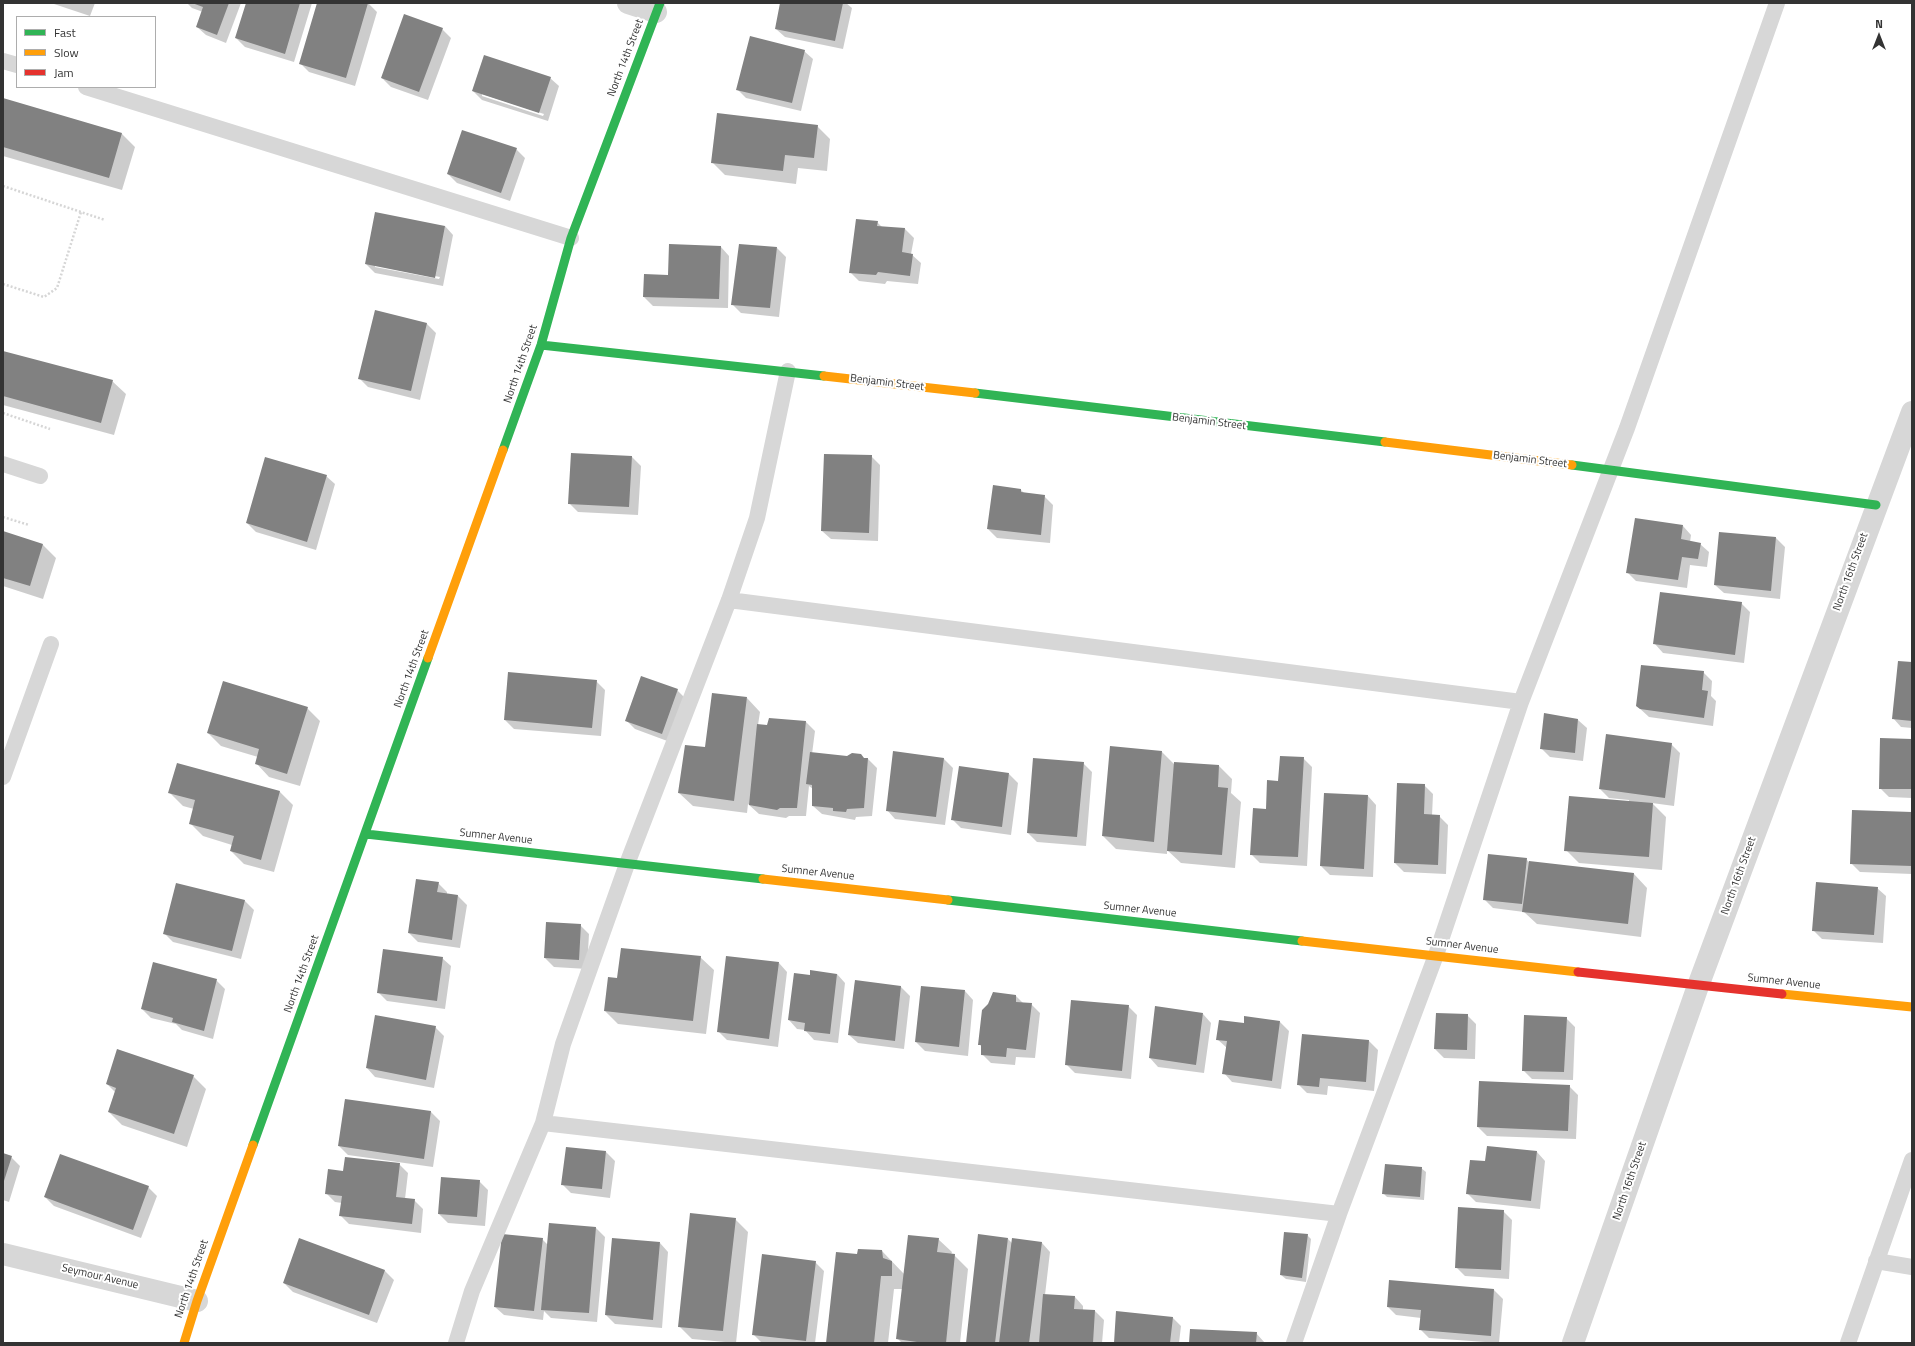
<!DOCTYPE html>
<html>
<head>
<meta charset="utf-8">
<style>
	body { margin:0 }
	#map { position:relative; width:1915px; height:1346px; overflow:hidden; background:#fff; font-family:"Titillium Web",sans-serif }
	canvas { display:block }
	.frame { position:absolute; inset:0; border:4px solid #333; pointer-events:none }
	.legend { position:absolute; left:16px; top:16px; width:140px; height:72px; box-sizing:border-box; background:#fff; border:1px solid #adadad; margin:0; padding:5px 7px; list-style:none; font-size:12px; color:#333 }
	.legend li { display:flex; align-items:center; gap:8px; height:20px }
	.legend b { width:20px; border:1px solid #adadad }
	.north { position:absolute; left:1859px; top:16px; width:40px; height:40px; -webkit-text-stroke:3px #fff; paint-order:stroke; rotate:0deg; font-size:11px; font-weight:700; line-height:16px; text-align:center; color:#333 }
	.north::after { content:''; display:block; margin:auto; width:14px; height:18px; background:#333; clip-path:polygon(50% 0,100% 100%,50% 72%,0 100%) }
</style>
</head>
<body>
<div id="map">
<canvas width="1915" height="1346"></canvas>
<div class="frame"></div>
<ul class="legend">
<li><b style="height:5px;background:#30b455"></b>Fast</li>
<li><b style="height:5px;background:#ff9f0a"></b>Slow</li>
<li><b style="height:5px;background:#e5322d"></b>Jam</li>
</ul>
<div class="north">N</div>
</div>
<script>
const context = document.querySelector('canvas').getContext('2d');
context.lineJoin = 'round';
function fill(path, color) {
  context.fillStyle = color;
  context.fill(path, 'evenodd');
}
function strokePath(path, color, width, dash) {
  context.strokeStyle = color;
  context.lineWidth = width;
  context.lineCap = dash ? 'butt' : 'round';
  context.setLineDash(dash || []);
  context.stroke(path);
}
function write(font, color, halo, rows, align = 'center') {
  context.font = font + ' "Titillium Web",sans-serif';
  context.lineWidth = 4;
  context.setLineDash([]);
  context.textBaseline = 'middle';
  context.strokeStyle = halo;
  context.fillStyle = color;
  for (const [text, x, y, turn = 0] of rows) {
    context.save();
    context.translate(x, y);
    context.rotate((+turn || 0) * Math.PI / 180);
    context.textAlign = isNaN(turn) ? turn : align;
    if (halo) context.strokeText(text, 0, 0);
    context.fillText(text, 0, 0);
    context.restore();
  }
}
fill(new Path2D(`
	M51,3H95L90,16Z
	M187,3H241L226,43L206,35L197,27L203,12L192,8Z
	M247,3H312L294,62L245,47L236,38Z
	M318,3H368L377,12L355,86L309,72L301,64Z
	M781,3H846L852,8L843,49L785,37L776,29Z
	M442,29L451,38L428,100L391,87L382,78Z
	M804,51L813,59L801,111L746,98L738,90Z
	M550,78L559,86L548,121L482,100L473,91ZM482,94L544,114L543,116L482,96Z
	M3,99L122,134L135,147L122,190L3,156Z
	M817,126L830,139L827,171L798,168L796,184L725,175L712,162Z
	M516,149L525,158L510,201L457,183L448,174Z
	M877,222L882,227L905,229L914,238L911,254L921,263L918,284L887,281L885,284L859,281L850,272Z
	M445,226L453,235L443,286L375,273L366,264ZM375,265L440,277L439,279L375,267Z
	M721,247L729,256L728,308L653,306L644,297Z
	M777,248L786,257L779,317L741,313L732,304Z
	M376,312L427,324L436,333L420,400L368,387L359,378Z
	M3,352L112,381L126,394L114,435L3,405Z
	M572,454L632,457L641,466L638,515L578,512L569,503Z
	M871,456L880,465L878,541L831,539L822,531Z
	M326,476L335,484L316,550L256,532L247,523Z
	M1020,489L1025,494L1044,496L1053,505L1050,543L997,538L988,529Z
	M1683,526L1691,535L1690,542L1700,544L1709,552L1707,567L1690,565L1687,588L1636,581L1627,572Z
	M3,532L43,545L56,558L43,599L3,586Z
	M1720,533L1776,538L1785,547L1780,599L1724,593L1715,585Z
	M1741,603L1750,612L1744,663L1663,653L1655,644Z
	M1912,663V728L1901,727L1893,718Z
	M1703,672L1712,681L1711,696L1716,701L1713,726L1649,717L1637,706Z
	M596,681L605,690L601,736L514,729L505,720Z
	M677,690L686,699L670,742L635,729L626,720Z
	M747,698L760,712L758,725L768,726L770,719L806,722L815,731L812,754L868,759L877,768L872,816L856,817L855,820L822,814L813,806V789L809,786L806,816H789L786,818L759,814L748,804L747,813L693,806L679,793L706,748Z
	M307,708L320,721L300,786L269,777L256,763L258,757L221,746L208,733Z
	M1578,720L1587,728L1583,761L1550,757L1541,748Z
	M1912,740V798L1889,797L1880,788Z
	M1671,744L1680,753L1674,806L1652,803L1666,817L1662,870L1579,863L1566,850L1629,802V800L1609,798L1600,789Z
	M1162,752L1175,765V763L1219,766L1232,779L1231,793L1241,802L1235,868L1181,863L1167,850V854L1116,849L1103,836Z
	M894,753L944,759L953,768L945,825L895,819L887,810Z
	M1303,758L1312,767L1307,866L1260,863L1251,854L1267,810L1279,782Z
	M1083,763L1092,772L1086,846L1037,842L1028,833Z
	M1009,774L1018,783L1011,835L961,828L952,819Z
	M1424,785L1433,794L1432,816H1439L1448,825L1446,874L1404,872L1395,863Z
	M169,792H280L293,805L274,872L244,864L231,851L232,845L203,836L190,823L194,809L183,806Z
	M1368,796L1376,805L1373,877L1330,875L1321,866Z
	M1912,813V874L1860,872L1851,863Z
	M1526,859L1529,862L1634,874L1647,888L1641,937L1537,924L1524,912L1493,908L1484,899Z
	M438,883L447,892V894L458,896L467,905L460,948L418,942L409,933Z
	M177,884L245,901L254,910L241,959L173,942L164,933Z
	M1877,888L1886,896L1883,943L1822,939L1813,930Z
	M580,925L589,934L587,969L554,967L545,958Z
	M700,957L714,970L706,1034L618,1024L605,1011L618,979Z
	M442,958L451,966L445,1009L387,1001L378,992Z
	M779,963L787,972L778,1047L727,1040L718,1031Z
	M837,974L845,983L838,1043L814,1040L805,1030L797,1029L789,1020L811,976Z
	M216,980L225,989L213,1039L182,1030L176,1024L151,1018L142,1009Z
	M855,982L901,987L910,996L904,1049L858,1043L849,1035Z
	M965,991L973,1000L968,1056L925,1051L916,1042Z
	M1016,996L1023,1003L1031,1004L1040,1013L1035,1058L1016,1057L1015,1065L991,1063L982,1054V1047L979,1044Z
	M1128,1006L1137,1015L1131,1079L1075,1073L1066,1064Z
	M1203,1014L1211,1023L1204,1073L1158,1067L1150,1058Z
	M1467,1015L1476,1024L1475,1059L1444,1058L1435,1049Z
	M1245,1017L1280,1022L1289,1031L1281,1089L1232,1082L1224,1073L1227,1048L1217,1039L1244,1024Z
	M1566,1018L1575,1027L1573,1080L1532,1079L1523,1070Z
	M435,1027L444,1036L434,1088L375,1077L367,1068Z
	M1303,1035L1369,1041L1378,1050L1374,1091L1328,1086L1327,1095L1307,1093L1298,1084Z
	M193,1076L206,1089L187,1147L122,1125L109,1112L115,1092L107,1084Z
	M1569,1086L1578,1095L1576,1139L1487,1136L1478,1127Z
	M345,1100L431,1112L440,1121L433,1167L348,1155L339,1146Z
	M606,1152L615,1161L610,1198L571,1193L562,1184Z
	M1537,1152L1545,1161L1540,1209L1476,1202L1467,1193L1486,1162Z
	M3,1154L11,1157L20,1166L9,1202L3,1200Z
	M399,1164L408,1173L405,1199L414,1200L423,1209L421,1233L349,1224L340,1215L342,1203L335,1202L326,1193L344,1172Z
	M1421,1168L1426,1172L1424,1200L1387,1197L1383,1193Z
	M479,1181L488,1190L485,1226L448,1223L439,1214Z
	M148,1187L157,1196L141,1238L54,1206L45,1197Z
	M1503,1211L1512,1220L1509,1279L1465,1276L1456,1267Z
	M735,1219L748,1232L736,1343L692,1339L679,1326Z
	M550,1224L596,1228L605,1237L597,1322L551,1318L544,1311L543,1320L504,1315L495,1307L542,1239L548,1245Z
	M1307,1235L1311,1239L1306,1282L1286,1279L1281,1275Z
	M300,1239L385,1271L394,1280L377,1323L293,1292L284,1283Z
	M938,1239L952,1252L951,1255H954L968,1269L960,1343H902L897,1338L903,1289H894L888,1343H827L858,1255L882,1251L905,1275Z
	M1008,1239L1013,1244L1042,1243L1050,1252L1045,1295L1075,1297L1083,1306V1310L1095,1311L1104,1320L1102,1343H967Z
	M660,1243L668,1252L662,1328L615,1324L606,1315Z
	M815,1262L824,1271L815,1343H762L753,1334Z
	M1390,1282L1494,1290L1503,1299L1499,1343L1429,1338L1420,1329L1421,1318L1396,1315L1388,1307Z
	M1172,1317L1181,1326L1179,1343H1115Z
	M1256,1333L1265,1343H1190Z`), '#0003');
fill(new Path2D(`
	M192,3H229L217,35L196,27L203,7Z
	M246,3H300L285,54L235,38Z
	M317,3H368L346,78L299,64Z
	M780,3H843L835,41L775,29Z
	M404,14L443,28L419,92L381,78Z
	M750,36L805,50L792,103L736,90Z
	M484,55L551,77L539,113L472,91Z
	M3,98L122,133L109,178L3,147Z
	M717,113L818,125L814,158L785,155L783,171L711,163Z
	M462,130L517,148L501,193L447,174Z
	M375,212L445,226L435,278L365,264Z
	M856,219L878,221L877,226L905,228L902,252L913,254L910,276L878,272L876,275L849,273Z
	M669,244L721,246L719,299L643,297L644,274L668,275Z
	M739,244L777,247L770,308L731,305Z
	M375,310L427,323L411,391L358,379Z
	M3,351L113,380L101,423L3,396Z
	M571,453L632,456L629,507L568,504Z
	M824,454L872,455L869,533L821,531Z
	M265,457L327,475L307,542L246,523Z
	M993,485L1021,489V492L1045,495L1041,535L987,529Z
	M1635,518L1683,525L1681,539L1701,543L1698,559L1682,557L1678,580L1626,573Z
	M3,531L43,544L30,586L3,578Z
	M1719,532L1776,537L1771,591L1714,585Z
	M1660,592L1742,602L1735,655L1653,644Z
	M1898,661L1912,662V721L1892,719Z
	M1641,665L1704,671L1702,690L1708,691L1704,718L1640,709L1636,706Z
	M508,672L597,680L592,728L504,720Z
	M641,676L678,689L662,734L625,721Z
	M223,681L308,707L287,774L255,764L259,749L207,733Z
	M712,693L747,697L734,801L678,793L685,745L705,747Z
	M1544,713L1578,719L1575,753L1540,749Z
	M769,718L806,721L797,808H780L777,810L749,805L757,724L767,725Z
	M1606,734L1672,743L1665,798L1599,789Z
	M1880,738L1912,739V789H1879Z
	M1110,746L1162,751L1154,842L1102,836Z
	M893,751L944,758L936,817L886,811Z
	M810,752L847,756L852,753L861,754L864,758H868L864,808L847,809L846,812L833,811V808L812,806V785L806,784Z
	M1280,756L1304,757L1298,857L1250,855L1253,808L1266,809L1267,780L1278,781Z
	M1033,758L1084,762L1077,837L1027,833Z
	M1174,762L1219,765L1218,787L1228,788L1222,855L1167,851Z
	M177,763L280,791L261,860L230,851L234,836L189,824L195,800L168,793Z
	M959,766L1009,773L1002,827L951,820Z
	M1397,783L1425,784L1424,814L1440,815L1438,865L1394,863Z
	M1324,793L1368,795L1364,869L1320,866Z
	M1569,796L1653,803L1649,857L1564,851Z
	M1852,810L1912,812V866L1850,864Z
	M1488,854L1527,858L1522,904L1483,900Z
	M1529,861L1634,873L1628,924L1522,912Z
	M416,879L439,882L437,892L458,895L452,940L408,933Z
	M1816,882L1878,887L1874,935L1812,931Z
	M176,883L245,900L232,951L163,934Z
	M546,922L581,924L579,960L544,958Z
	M621,948L701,956L693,1021L604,1011L608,977L617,978Z
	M383,949L443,957L437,1001L377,993Z
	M726,956L779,962L769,1039L717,1032Z
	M153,962L217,979L204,1031L172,1022L173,1018L141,1009Z
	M810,970L837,974L830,1034L804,1031L805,1023L788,1020L794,973L810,975Z
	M855,980L901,986L895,1041L848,1035Z
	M921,986L965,990L959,1047L915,1042Z
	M993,992L1016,995V1002L1032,1003L1026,1050L1007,1048L1006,1057L981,1055V1045H978L982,1010L988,1004Z
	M1071,1000L1129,1005L1122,1071L1065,1065Z
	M1155,1006L1203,1013L1196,1065L1149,1058Z
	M1436,1013L1468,1014L1467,1050L1434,1049Z
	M375,1015L436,1026L426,1080L366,1068Z
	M1524,1015L1567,1017L1564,1072L1522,1071Z
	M1244,1016L1280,1021L1272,1081L1222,1074L1227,1041L1216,1040L1219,1020L1244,1023Z
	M1302,1034L1369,1040L1366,1082L1320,1078L1319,1087L1297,1085Z
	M117,1049L194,1075L174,1134L108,1112L116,1088L106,1084Z
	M1479,1081L1570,1085L1568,1131L1477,1127Z
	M345,1099L431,1111L424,1159L338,1146Z
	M1487,1146L1537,1151L1531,1201L1466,1194L1470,1160L1485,1161Z
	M566,1147L606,1151L602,1189L561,1185Z
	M3,1153L12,1156L3,1184Z
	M60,1154L149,1186L133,1230L44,1197Z
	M345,1157L400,1163L396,1197L415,1199L412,1224L339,1216L342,1196L325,1194L328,1169L343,1171Z
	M1385,1164L1422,1167L1420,1197L1382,1194Z
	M441,1177L480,1180L477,1217L438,1214Z
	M1458,1207L1504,1210L1501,1270L1455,1268Z
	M690,1213L736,1218L723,1331L678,1327Z
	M549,1223L596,1227L589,1313L541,1310Z
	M1284,1232L1308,1234L1302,1278L1280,1275Z
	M502,1234L543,1238L534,1311L494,1307Z
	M978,1234L1008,1238L995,1343H966Z
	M908,1235L939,1238L937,1252L955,1254L946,1343H924L896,1339Z
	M299,1238L385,1270L369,1315L283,1283Z
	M612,1238L660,1242L653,1320L605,1315Z
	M1012,1238L1042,1242L1029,1343H999Z
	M858,1249L882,1250L883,1258L892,1261V1276H881L874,1343H826L836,1252L857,1254Z
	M762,1254L816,1261L806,1341L752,1335Z
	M1389,1280L1494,1289L1491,1336L1419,1330L1421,1310L1387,1307Z
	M1043,1294L1075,1296L1074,1309L1095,1310L1093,1343H1039Z
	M1116,1311L1173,1317L1170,1343H1114Z
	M1190,1329L1257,1332L1256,1343H1189Z`), '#818181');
strokePath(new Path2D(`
	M3,186L105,220
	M3,284L44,297L57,288L81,212
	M3,413L50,429
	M3,517L29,525`), '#d6d6d6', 2.5, [2, 2]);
strokePath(new Path2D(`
	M3,61L17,65
	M86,87L571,238
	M3,464L40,476
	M729,600L1521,702
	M3,777L51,644
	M543,1123L1339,1214
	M1876,1261L1912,1267
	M456,1343L472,1291L543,1123L563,1044L627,864L729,600L757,518L788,371
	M1294,1343L1339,1214L1436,955L1521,702L1627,428L1777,3
	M1848,1343L1912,1160`), '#d7d7d7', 16);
strokePath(new Path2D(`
	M628,3L656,12
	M3,1254L197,1301
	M1573,1343L1698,986L1912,412`), '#d7d7d7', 22);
strokePath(new Path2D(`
	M541,345L824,376
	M975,393L1385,442
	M503,450L541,345L571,238L660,3
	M1572,465L1876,505
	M366,834L763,879
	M948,900L1302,941
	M253,1145L428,658`), '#30b455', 9);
strokePath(new Path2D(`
	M824,376L975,393
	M1385,442L1572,465
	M428,658L503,450
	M763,879L948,900
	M1302,941L1578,972
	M1782,994L1912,1007
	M184,1343L197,1301L253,1145`), '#ff9f0a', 9);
strokePath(new Path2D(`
	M1578,972L1782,994`), '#e5322d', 9);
write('11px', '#333', '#fff', [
	["North 14th Street",626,58,-69],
	["North 14th Street",521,364,-71],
	["Benjamin Street",887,383,7],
	["Benjamin Street",1209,422,7],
	["Benjamin Street",1530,460,7],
	["North 16th Street",1851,572,-70],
	["North 14th Street",412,669,-70],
	["Sumner Avenue",496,837,6],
	["Sumner Avenue",818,873,6],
	["North 16th Street",1739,876,-70],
	["Sumner Avenue",1140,910,6],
	["Sumner Avenue",1462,946,7],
	["North 14th Street",302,974,-70],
	["Sumner Avenue",1784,982,6],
	["North 16th Street",1630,1181,-71],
	["Seymour Avenue",100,1277,13],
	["North 14th Street",192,1279,-71]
]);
</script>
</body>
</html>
